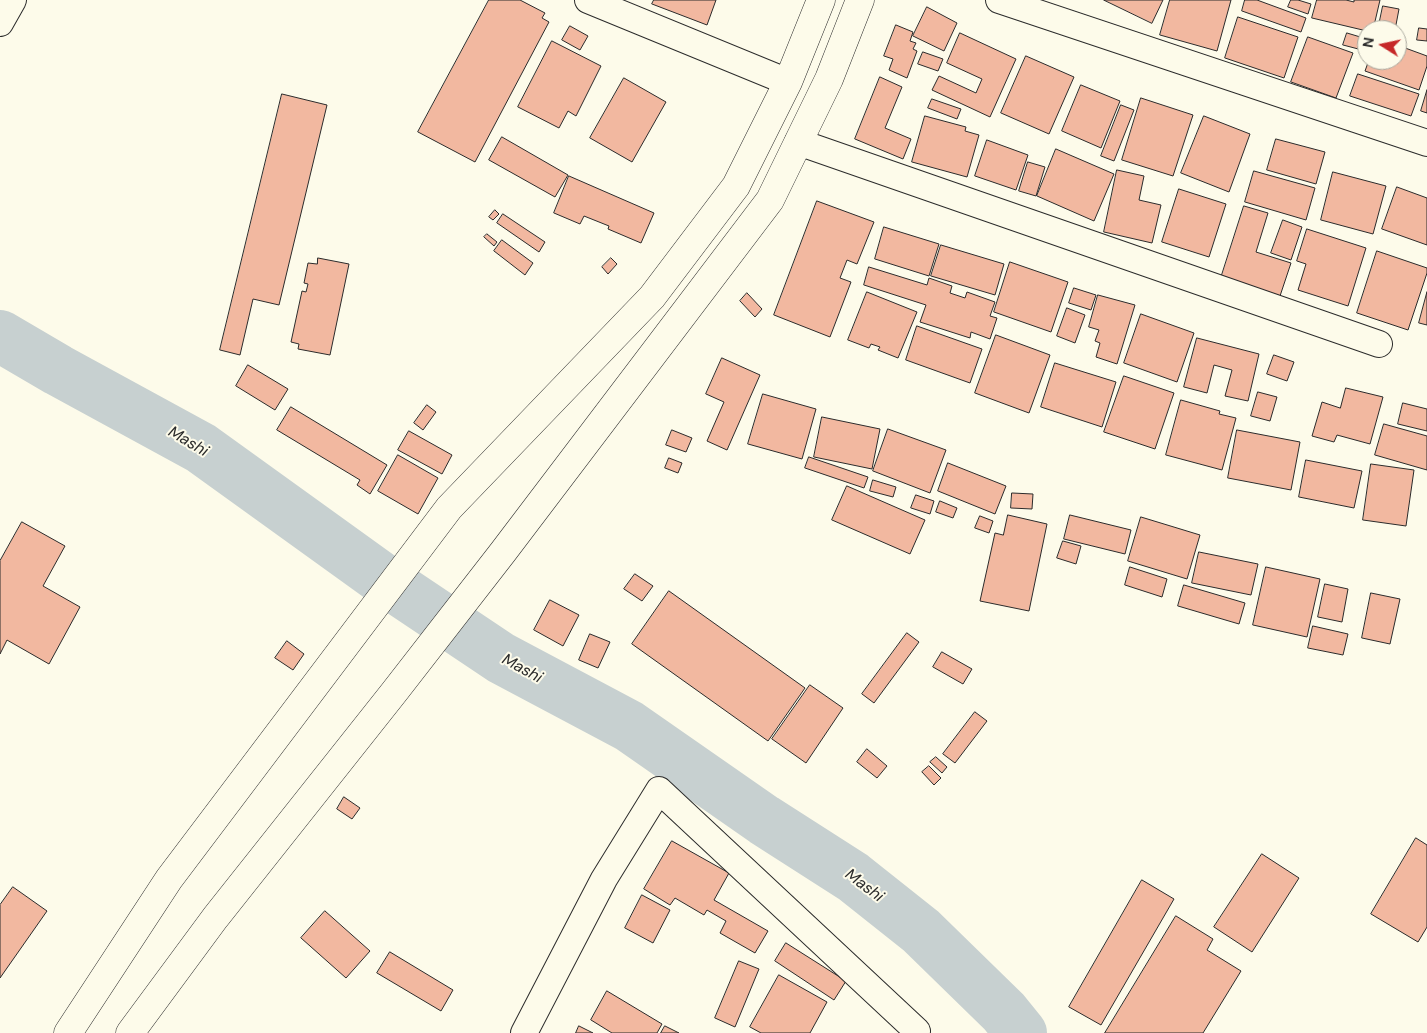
<!DOCTYPE html>
<html>
<head>
<meta charset="utf-8">
<style>
	body { margin:0 }
	#map { position:relative; width:1427px; height:1033px; overflow:hidden; background:#fdfbea; font-family:"DM Sans",sans-serif }
	canvas { display:block }
	.north { position:absolute; left:1357px; top:20px; width:50px; height:50px; box-sizing:border-box; background:#fdfbea; border:1px solid #a9a89e; border-radius:50%; rotate:280deg; font-size:14px; font-weight:700; line-height:20px; text-align:center; color:#2b2b2b }
	.north::after { content:''; display:block; margin:auto; width:18px; height:22px; background:#c62828; clip-path:polygon(50% 0,100% 100%,50% 72%,0 100%) }
</style>
</head>
<body>
<div id="map">
<canvas width="1427" height="1033"></canvas>
<div class="north">N</div>
</div>
<script>
const context = document.querySelector('canvas').getContext('2d');
context.lineJoin = 'round';
function strokePath(path, color, width, dash) {
  context.strokeStyle = color;
  context.lineWidth = width;
  context.lineCap = dash ? 'butt' : 'round';
  context.setLineDash(dash || []);
  context.stroke(path);
}
function fill(path, color) {
  context.fillStyle = color;
  context.fill(path, 'evenodd');
}
function write(font, color, halo, rows, align = 'center') {
  context.font = font + ' "DM Sans",sans-serif';
  context.lineWidth = 4;
  context.setLineDash([]);
  context.textBaseline = 'middle';
  context.strokeStyle = halo;
  context.fillStyle = color;
  for (const [text, x, y, turn = 0] of rows) {
    context.save();
    context.translate(x, y);
    context.rotate((+turn || 0) * Math.PI / 180);
    context.textAlign = isNaN(turn) ? turn : align;
    if (halo) context.strokeText(text, 0, 0);
    context.fillText(text, 0, 0);
    context.restore();
  }
}
strokePath(new Path2D(`
	M0,336L58,370L201,448L380,577L501,658L629,726L764,820L853,877L921,931L1004,1012L1021,1033`), '#c7d0d0', 52);
const building = new Path2D(`
	M489,0H520L545,13L542,18L549,22L475,162L418,132Z
	M654,0H716L707,25L652,4Z
	M1104,0H1163L1152,23Z
	M1170,0H1231L1217,51L1160,35Z
	M1245,0H1257L1306,18L1301,32L1242,11Z
	M1291,0H1298L1311,4L1308,14L1288,7Z
	M1317,0H1346L1354,2V0H1380L1373,30L1367,31L1312,18Z
	M1383,6L1399,9L1395,30H1378Z
	M927,7L957,23L944,51L913,36Z
	M1238,17L1298,37L1284,78L1225,58Z
	M896,25L913,32L910,41L916,43L913,49L917,51L907,78L889,70L893,59L884,56Z
	M570,26L588,36L580,50L562,40Z
	M1419,28L1427,29V41L1417,40Z
	M960,33L1016,59L990,117L932,90L939,76L976,93L982,79L947,63Z
	M1347,33L1367,39L1366,51L1343,45Z
	M1308,37L1353,53L1336,98L1291,82Z
	M552,41L601,66L576,116L568,111L559,128L518,107Z
	M1397,45L1427,56V66L1419,90L1365,71L1369,60H1397Z
	M923,52L943,59L938,71L918,64Z
	M1026,56L1074,77L1049,134L1001,113Z
	M1358,74L1419,94L1411,116L1350,96Z
	M880,77L902,87L885,128L911,139L903,159L855,139Z
	M624,78L666,102L632,162L590,138Z
	M1081,85L1120,101L1101,148L1062,131Z
	M1427,90V113L1421,111Z
	M282,94L327,105L279,305L253,299L240,355L220,350Z
	M1141,98L1193,115L1173,176L1122,160Z
	M932,99L961,109L957,119L928,108Z
	M1121,105L1134,110L1114,161L1101,156Z
	M925,116L966,127L965,131L979,135L967,177L912,162Z
	M1204,116L1250,134L1229,192L1181,173Z
	M502,137L568,175L555,197L489,160Z
	M1276,139L1325,152L1316,184L1267,170Z
	M987,140L1028,155L1016,190L975,176Z
	M1056,149L1114,174L1094,221L1037,196Z
	M1028,162L1045,167L1036,196L1019,191Z
	M1117,170L1144,176L1139,200L1161,205L1152,243L1104,232Z
	M1254,171L1315,188L1306,220L1245,202Z
	M1333,172L1386,186L1373,234L1321,220Z
	M569,176L654,213L641,243L608,229L609,226L584,216L580,224L554,213Z
	M1397,187L1427,198V245L1382,229Z
	M1179,189L1226,204L1209,257L1162,242Z
	M817,201L874,222L857,264L847,260L840,278L851,282L830,337L774,315Z
	M1244,206L1268,213L1256,252L1291,263L1280,296L1221,278Z
	M495,210L499,214L493,220L489,217Z
	M503,214L545,242L539,252L497,223Z
	M1283,220L1302,227L1291,260L1271,253Z
	M884,227L939,244L929,276L875,259Z
	M1307,229L1366,248L1348,306L1298,290L1306,264L1297,261Z
	M487,234L497,242L494,246L484,237Z
	M502,240L533,263L525,275L494,251Z
	M941,245L1004,264L995,295L931,276Z
	M1377,251L1427,268V273L1408,330L1357,313Z
	M318,258L349,264L330,355L298,349L299,344L291,342L302,291L306,292L308,284L304,283L308,263L317,264Z
	M611,258L617,264L608,274L602,267Z
	M1010,262L1068,282L1051,332L994,312Z
	M869,267L927,285L929,278L952,286L950,293L965,298L967,292L995,302L990,316L997,318L990,339L971,332L970,338L920,322L926,305L864,285Z
	M1074,288L1096,295L1091,310L1069,303Z
	M867,292L917,312L898,358L878,350L880,347L871,344L869,348L848,340Z
	M1427,292V325L1419,323Z
	M747,293L762,309L755,317L740,301Z
	M1098,295L1135,305L1117,364L1096,357L1100,343L1095,341L1099,330L1089,327Z
	M1067,308L1085,315L1075,343L1057,336Z
	M1141,314L1194,333L1177,382L1124,363Z
	M917,326L982,349L970,383L906,360Z
	M996,335L1050,355L1029,413L975,393Z
	M1197,338L1259,354L1248,401L1225,396L1232,370L1214,365L1207,393L1184,387Z
	M1274,355L1294,362L1287,381L1267,374Z
	M722,358L760,375L727,450L707,441L724,402L706,394Z
	M1055,363L1116,382L1102,427L1041,407Z
	M248,365L288,389L275,410L236,386Z
	M1124,376L1174,393L1155,449L1104,432Z
	M1346,388L1383,397L1370,444L1337,435L1334,442L1312,436L1322,402L1340,408Z
	M1258,392L1277,397L1270,421L1251,416Z
	M763,394L816,409L802,459L748,444Z
	M1181,400L1220,411L1219,414L1236,418L1222,470L1166,455Z
	M1403,403L1427,409V431L1398,424Z
	M427,405L436,412L423,430L414,423Z
	M291,407L387,465L370,494L357,485L360,480L277,430Z
	M822,417L880,429L872,469L814,457Z
	M1384,424L1427,436V470L1375,455Z
	M888,429L946,450L930,493L873,471Z
	M672,430L692,438L686,452L666,445Z
	M1237,430L1300,442L1291,490L1228,478Z
	M409,431L452,455L442,474L398,450Z
	M398,455L438,478L418,514L378,491Z
	M809,457L868,477L864,488L805,468Z
	M669,458L682,463L678,473L665,468Z
	M1306,460L1362,471L1354,508L1299,497Z
	M948,463L1006,486L995,514L938,491Z
	M1371,464L1414,470L1406,526L1363,520Z
	M873,480L896,487L893,497L870,491Z
	M847,486L925,520L910,554L832,520Z
	M1012,493L1033,494L1032,509L1011,508Z
	M916,495L934,501L930,514L911,508Z
	M940,501L957,508L953,518L936,512Z
	M1008,515L1047,524L1029,611L980,601L995,533L1003,535Z
	M1070,515L1131,530L1125,554L1064,539Z
	M980,516L993,521L989,533L975,528Z
	M1141,517L1200,535L1187,579L1128,561Z
	M22,522L65,546L43,586L80,607L49,664L7,640L0,654V561Z
	M1063,541L1081,546L1076,564L1057,558Z
	M1199,552L1258,564L1251,595L1192,583Z
	M1130,567L1167,579L1162,597L1125,585Z
	M1266,567L1320,579L1307,637L1253,625Z
	M635,574L653,586L642,601L624,589Z
	M1325,584L1348,589L1342,622L1318,617Z
	M1184,585L1245,603L1239,624L1178,606Z
	M669,591L805,688L768,741L632,644Z
	M1371,593L1400,599L1390,644L1362,638Z
	M550,600L579,615L563,646L534,630Z
	M1313,626L1348,634L1343,655L1308,648Z
	M907,633L919,642L874,703L862,694Z
	M590,634L610,642L598,668L579,660Z
	M287,641L304,654L293,670L275,658Z
	M942,652L972,669L963,684L933,667Z
	M810,685L843,708L806,763L772,739Z
	M975,712L987,721L955,763L943,754Z
	M867,749L887,766L877,778L857,762Z
	M936,757L947,767L942,773L930,762Z
	M929,766L941,778L934,785L922,772Z
	M344,797L360,808L352,819L337,809Z
	M1416,838L1427,845V927L1418,942L1371,914Z
	M672,841L729,873L714,900L768,931L755,953L720,933L726,921L707,910L704,915L675,898L670,905L644,889Z
	M1262,854L1299,878L1252,952L1214,927Z
	M1142,880L1174,899L1101,1025L1069,1007Z
	M13,887L47,911L0,978V905Z
	M642,895L670,910L653,943L625,928Z
	M325,911L370,951L346,978L301,938Z
	M1176,916L1213,939L1207,950L1241,971L1203,1033H1105Z
	M786,943L846,981L834,1000L775,961Z
	M390,952L453,990L441,1011L377,973Z
	M739,961L759,969L735,1027L715,1018Z
	M779,975L827,1002L810,1033H761L750,1027Z
	M607,991L662,1024L657,1033H612L591,1020Z
	M579,1026L593,1033H576Z
	M665,1026L679,1033H661Z`);
fill(building, '#f2b8a0');
strokePath(building, '#2b2b2b', 1);
const minor = new Path2D(`
	M588,0L788,82
	M999,0L1427,143
	M0,23L13,0
	M798,142L1379,344
	M524,1033L604,879L659,790L917,1031L916,1033`);
const secondary = new Path2D(`
	M68,1033L169,879L449,508L652,297L736,186L788,82L821,0
	M130,1033L215,918L395,691L503,552L770,200L829,79L860,0`);
strokePath(minor, '#2b2b2b', 28);
strokePath(secondary, '#2b2b2b', 29);
strokePath(minor, '#fdfbea', 26);
strokePath(secondary, '#fdfbea', 28);
write('italic 16px', '#2b2b2b', '#fdfbea', [
	["Mashi",188,442,31],
	["Mashi",522,669,29],
	["Mashi",864,886,37]
]);
</script>
</body>
</html>
